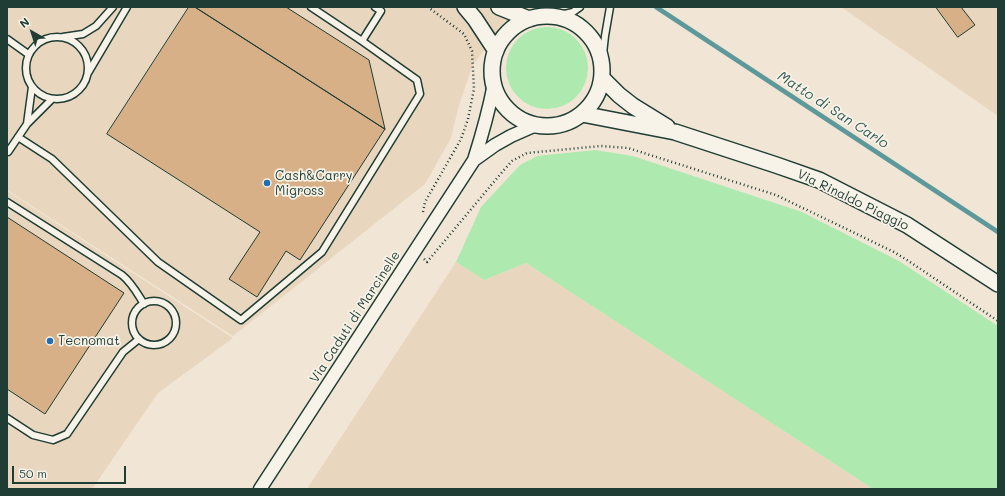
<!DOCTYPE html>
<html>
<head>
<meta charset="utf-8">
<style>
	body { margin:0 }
	#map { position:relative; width:1005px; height:496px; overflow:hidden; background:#f1e6d5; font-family:Mali,sans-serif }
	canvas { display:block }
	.frame { position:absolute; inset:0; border:8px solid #1f3d34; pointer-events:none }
	.north { position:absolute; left:12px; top:12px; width:40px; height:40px; -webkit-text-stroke:3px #f7f3e8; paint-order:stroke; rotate:321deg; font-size:11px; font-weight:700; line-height:16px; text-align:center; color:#1f3d34 }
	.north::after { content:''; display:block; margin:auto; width:14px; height:18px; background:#1f3d34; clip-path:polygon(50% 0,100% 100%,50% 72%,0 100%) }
	.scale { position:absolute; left:12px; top:466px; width:114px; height:18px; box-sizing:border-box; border:2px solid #1f3d34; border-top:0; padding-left:5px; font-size:12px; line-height:14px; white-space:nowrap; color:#1f3d34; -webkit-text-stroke:3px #f7f3e8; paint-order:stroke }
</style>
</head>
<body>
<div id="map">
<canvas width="1005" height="496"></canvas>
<div class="frame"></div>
<div class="north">N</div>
<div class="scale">50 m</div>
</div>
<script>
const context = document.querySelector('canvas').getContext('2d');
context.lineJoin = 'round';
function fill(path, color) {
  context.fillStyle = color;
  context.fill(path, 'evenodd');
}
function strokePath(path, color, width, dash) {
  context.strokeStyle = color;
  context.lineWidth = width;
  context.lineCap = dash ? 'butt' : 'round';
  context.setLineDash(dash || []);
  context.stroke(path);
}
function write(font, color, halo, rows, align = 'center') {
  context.font = font + ' Mali,sans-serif';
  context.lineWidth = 3.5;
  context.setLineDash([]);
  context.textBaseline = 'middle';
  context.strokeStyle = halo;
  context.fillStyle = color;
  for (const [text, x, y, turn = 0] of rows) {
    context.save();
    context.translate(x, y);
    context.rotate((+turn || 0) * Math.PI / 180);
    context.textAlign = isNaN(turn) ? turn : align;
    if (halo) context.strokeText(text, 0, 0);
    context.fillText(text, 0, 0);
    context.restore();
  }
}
fill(new Path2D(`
	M7,7H549L543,8L501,26L472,67L459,105L451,138L425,184L233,336L7,190Z
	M841,7H998V116Z
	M7,191L233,338L158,393L92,489H7Z
	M456,262L484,280L526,263L873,489H307Z`), '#e9d6be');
fill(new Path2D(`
	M506 68a41 41 0 1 1 82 0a41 41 0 1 1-82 0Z
	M595,150L633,156L802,212L899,261L998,326V489H873L526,263L484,280L456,262L481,207L520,165L537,156Z`), '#aeeaaf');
strokePath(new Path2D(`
	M656,7L998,232`), '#5d999a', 4.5);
const building = new Path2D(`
	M189,7H195L385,129L300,260L286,251L257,297L229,279L260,232L107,134Z
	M195,7H286L369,60L385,129Z
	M936,7H961L975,25L958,37Z
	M7,217L124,293L45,414L7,389Z`);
fill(building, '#d7b088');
strokePath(building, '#1f3d34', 1);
const service = new Path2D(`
	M311,7L362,41L381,11L375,7
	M556,16L573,12L580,7
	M26 68a31 31 0 1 1 62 0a31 31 0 1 1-62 0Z
	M63,37L83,34L96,26L113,7
	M7,39L28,54
	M602,63L605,36L610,7
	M88,73L127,7
	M27,124L32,87
	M18,137L52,159L158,262L241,320L322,252L420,94L417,80L362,41
	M7,152H8L27,124L52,99
	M7,202L122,275C132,283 137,293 144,304
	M132 323a22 22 0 1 1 44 0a22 22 0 1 1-44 0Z
	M7,418L33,435L53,440L67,434L123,352L139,339`);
const minor = new Path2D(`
	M474,160L495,145L511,136L536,125
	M260,489L474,160C482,135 489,110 494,84`);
const tertiary = new Path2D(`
	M465,7L475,19L496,51
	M499,7L529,19
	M492 71a55 55 0 1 1 110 0a55 55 0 1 1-110 0Z
	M602,78L619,95L633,106L667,127
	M582,114L675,132L776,165L819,180L907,225L998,284`);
strokePath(service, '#1f3d34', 9);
strokePath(minor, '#1f3d34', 15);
strokePath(tertiary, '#1f3d34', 18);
strokePath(new Path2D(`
	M423,212L425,202L461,139L468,119L474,89L472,51L464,34L428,7
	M424,259L427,262L503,171L512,161L527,153L601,146L628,148L776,195L894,252L907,260L998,321`), '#1f3d34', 2.5, [1, 3]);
strokePath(service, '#f7f3e8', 6);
strokePath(minor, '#f7f3e8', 12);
strokePath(tertiary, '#f7f3e8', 15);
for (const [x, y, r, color] of [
	[267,183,4,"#1f6fb2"],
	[50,341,4,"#1f6fb2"]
]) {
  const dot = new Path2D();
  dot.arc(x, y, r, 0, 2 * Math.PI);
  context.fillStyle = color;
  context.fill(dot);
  strokePath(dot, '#f7f3e8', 1.5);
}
write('13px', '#1f3d34', '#f7f3e8', [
	["Cash&Carry",275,176],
	["Migross",275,191],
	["Tecnomat",58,341]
], 'left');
write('13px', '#1f3d34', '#f7f3e8', [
	["Via Rinaldo Piaggio",853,200,26],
	["Via Caduti di Marcinelle",355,317,-57]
]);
write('italic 14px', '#345c56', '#f7f3e8', [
	["Matto di San Carlo",833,110,33]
]);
</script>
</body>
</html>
